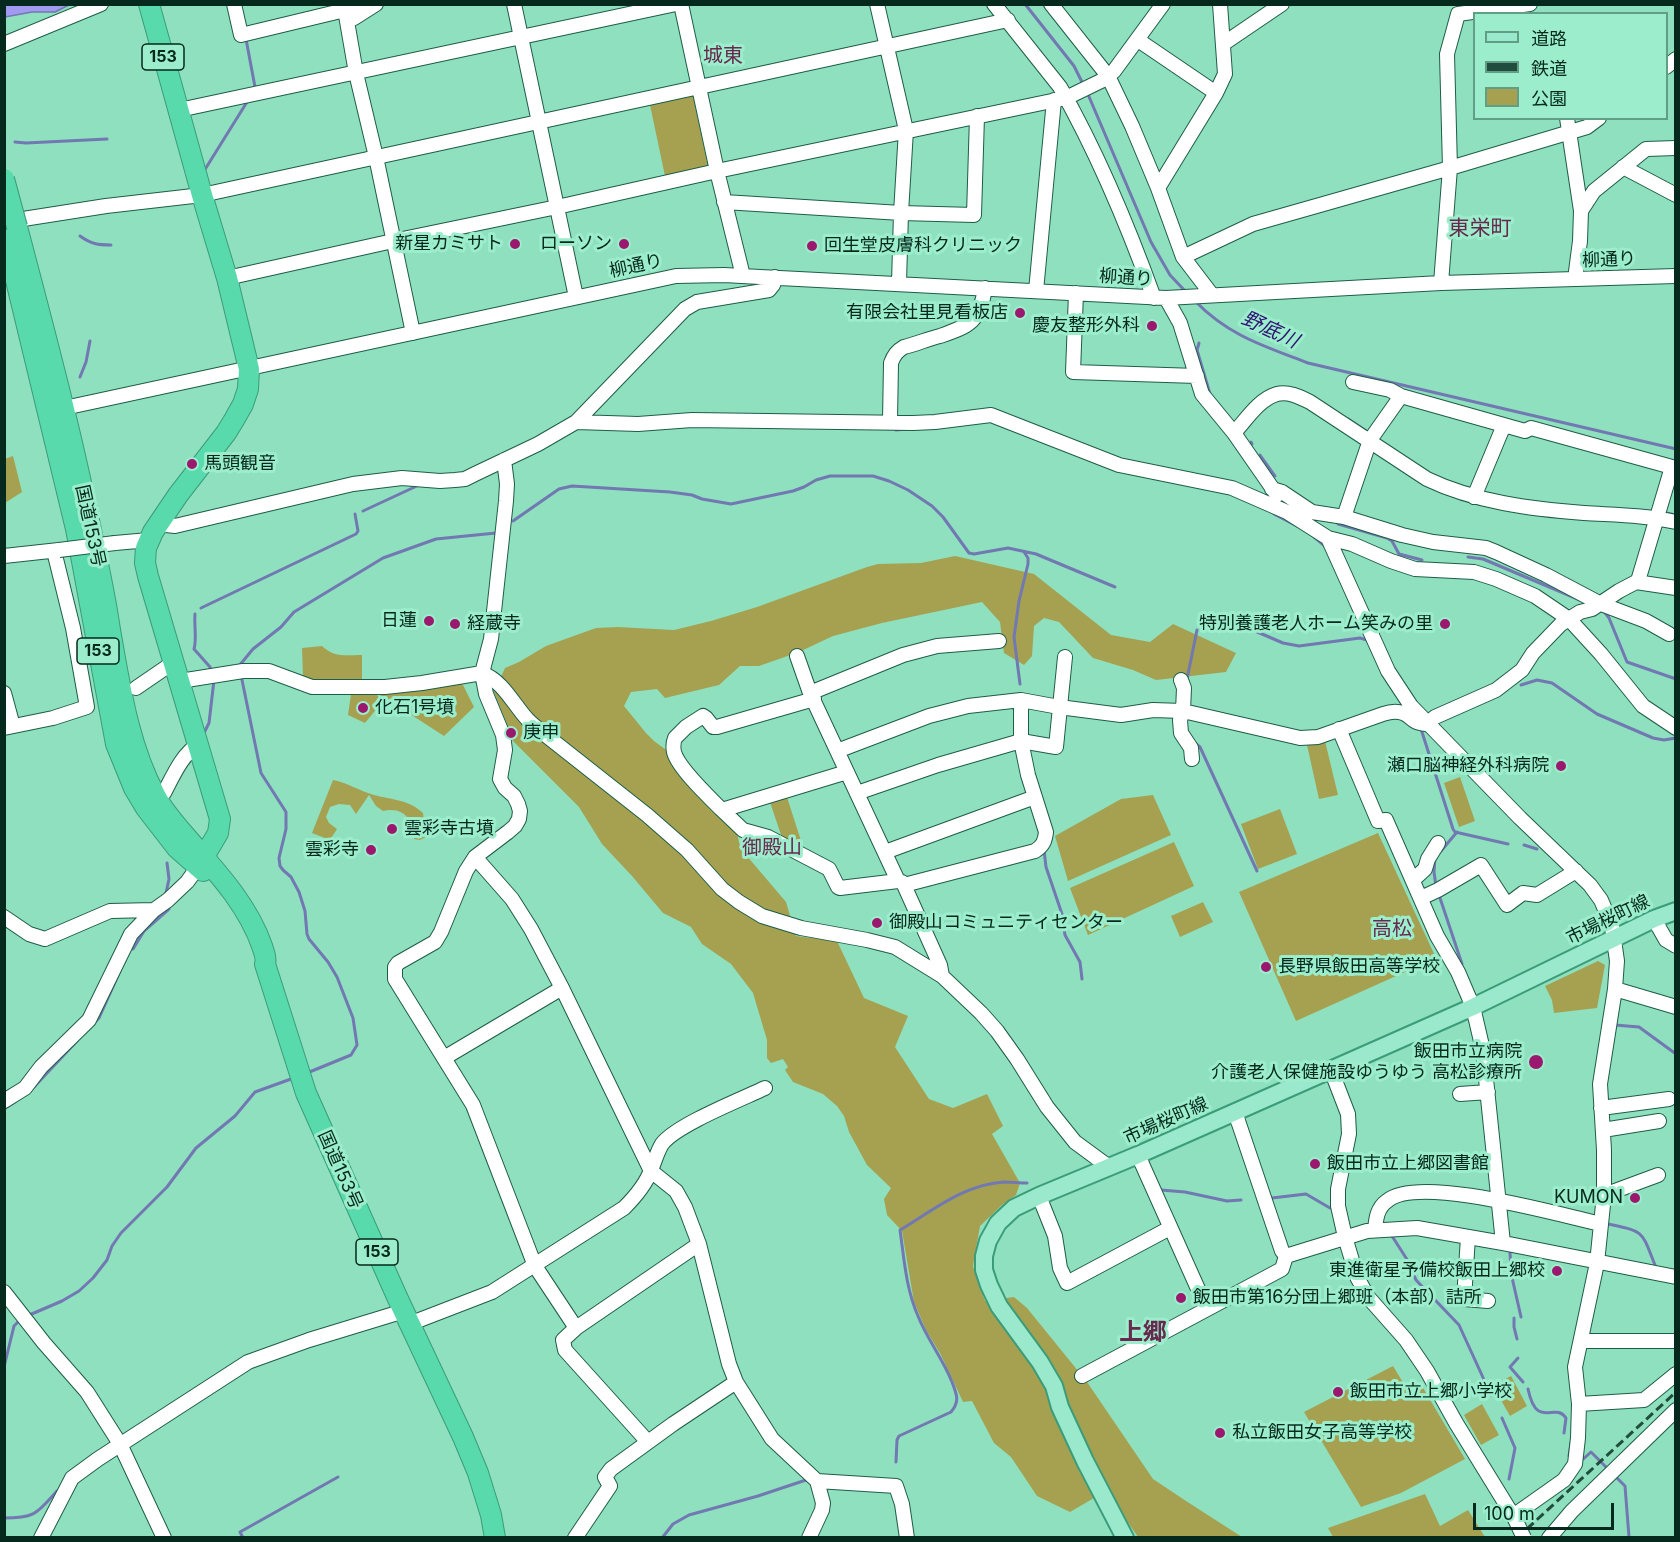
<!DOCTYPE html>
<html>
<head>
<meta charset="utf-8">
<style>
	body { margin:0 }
	#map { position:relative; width:1680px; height:1542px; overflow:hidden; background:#8fe0bf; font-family:Inter,"Noto Sans JP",sans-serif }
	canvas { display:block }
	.frame { position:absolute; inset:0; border:6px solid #05291d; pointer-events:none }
	.legend { position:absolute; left:1473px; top:12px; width:195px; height:108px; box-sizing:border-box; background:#9cedcc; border:2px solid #609f86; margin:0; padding:8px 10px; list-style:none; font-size:18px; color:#05291d }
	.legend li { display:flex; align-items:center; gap:12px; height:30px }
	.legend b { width:30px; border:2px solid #609f86 }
	.scale { position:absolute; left:1473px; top:1503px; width:141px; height:27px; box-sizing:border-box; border:3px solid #05291d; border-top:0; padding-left:8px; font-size:18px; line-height:21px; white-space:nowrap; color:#05291d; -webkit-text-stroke:4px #9cedcc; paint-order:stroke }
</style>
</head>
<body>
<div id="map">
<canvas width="1680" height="1542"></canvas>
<div class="frame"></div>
<ul class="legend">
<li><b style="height:8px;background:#9be9cd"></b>道路</li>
<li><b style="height:8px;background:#204d3d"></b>鉄道</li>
<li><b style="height:16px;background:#a5a150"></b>公園</li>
</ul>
<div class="scale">100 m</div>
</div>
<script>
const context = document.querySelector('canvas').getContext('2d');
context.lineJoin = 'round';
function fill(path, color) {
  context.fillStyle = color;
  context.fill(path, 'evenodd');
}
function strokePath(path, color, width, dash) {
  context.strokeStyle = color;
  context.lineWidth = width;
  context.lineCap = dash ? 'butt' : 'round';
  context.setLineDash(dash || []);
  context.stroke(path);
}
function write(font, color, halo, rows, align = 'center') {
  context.font = font + ' Inter,"Noto Sans JP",sans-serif';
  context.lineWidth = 6;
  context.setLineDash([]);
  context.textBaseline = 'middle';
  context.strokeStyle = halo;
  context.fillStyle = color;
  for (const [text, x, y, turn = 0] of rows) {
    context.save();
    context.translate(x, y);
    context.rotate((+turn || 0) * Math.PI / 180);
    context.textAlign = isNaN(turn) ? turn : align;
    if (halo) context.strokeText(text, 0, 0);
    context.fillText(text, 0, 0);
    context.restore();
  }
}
fill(new Path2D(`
	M693,96L708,167L665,176L650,105Z
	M13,456L22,492L5,503V459Z
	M955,556L1034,574L1111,635L1150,642L1173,624L1236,653L1226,672L1156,680L1133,670L1093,658L1059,622L1044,618L1034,626L1032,656L1024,665L1004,653L1000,622L982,602L882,623L833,636L799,652L759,666H740L719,685L665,698L657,689L631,692L624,706L646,733L654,741L669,752L718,815L737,834L741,849L786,902L796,936L837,941L864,998L908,1016L895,1047L929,1099L953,1108L987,1094L1003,1126L992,1134L1020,1183L1016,1195L1002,1205L980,1226L973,1266L985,1301L1014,1297L1027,1308L1087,1382L1153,1479L1186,1501L1242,1537H1138L1106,1491L1070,1512L1037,1496L1011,1457L994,1443L972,1401L963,1402L941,1355L926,1330L914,1302L902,1231L887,1215L884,1199L891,1188L867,1165L849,1132L844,1116L837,1106L823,1094L793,1082L785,1070L788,1067L783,1059L771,1063L767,1058V1040L753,993L731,964L702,944L691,927L663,913L632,876L602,844L579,807L510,738L507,724L494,692L505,668L519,662L546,646L596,628L618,627L674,630L711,621L757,607L867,567L878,564L921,563Z
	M322,646C335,658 345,655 362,655V683L315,682L303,677L302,648Z
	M461,681L474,707L444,736L410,714L390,705L378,693Z
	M375,693L383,701L365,723L348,715L351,694Z
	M1325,741L1338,795L1319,799L1307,745Z
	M1460,777L1475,821L1459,827L1444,783Z
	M333,780C348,783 360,791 374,795C392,800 408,799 423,813L426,837L420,840L414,839C413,820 404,806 383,811L376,806L369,795L356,814L350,805L339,804L330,807L326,817L329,823L337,829L330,840L312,833Z
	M786,794L803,847L781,835L769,799Z
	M1153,795L1171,835L1068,881L1055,836L1121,799Z
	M1280,809L1297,854L1258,869L1241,824Z
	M1378,833L1436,958L1296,1021L1239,892Z
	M1174,842L1194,886L1088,935L1070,888Z
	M1203,902L1213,922L1180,937L1171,916Z
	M1598,961L1605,965L1597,1008L1554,1013L1552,1000L1545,986Z
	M1393,1366L1410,1394L1422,1386L1465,1459L1401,1493L1361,1507L1304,1412Z
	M1511,1376L1527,1406L1510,1416L1493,1386Z
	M1482,1404L1499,1435L1481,1445L1464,1415Z
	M1425,1494L1440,1526L1468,1510L1485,1537H1333L1328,1528Z`), '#a5a150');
const water = new Path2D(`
	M69,5L55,12H32L5,17V5Z`);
fill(water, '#a19af0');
strokePath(water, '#7278b1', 1.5);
strokePath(new Path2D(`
	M1025,4L1074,66L1084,86
	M246,39L255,87
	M1087,92L1151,242L1170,275L1186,292
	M15,142L26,143L107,139
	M204,171L247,102
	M80,236C91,244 98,245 111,245
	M1195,301C1229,336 1264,346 1308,363L1676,449
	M1199,343L1197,350L1210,394
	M80,377L86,362L90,341
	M1348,419L1366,431
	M896,430L907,429
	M1251,442L1252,444
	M1260,455L1275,476
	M363,511L419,485
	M1666,513L1676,515
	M1274,514L1297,526
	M513,521L559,489L572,486L670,492L692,495L702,499L731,504L793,491L804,487L816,480L830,476H873L889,481L908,490L932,506L943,517L969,553L974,554L1008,548L1036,554L1115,587
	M1338,524L1387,538L1392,541L1399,554L1422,560
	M1313,536L1326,547
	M1468,557L1483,559L1580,600
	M201,608L356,534L358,531L355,514
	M1603,610L1609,618L1627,662L1676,679
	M195,614C194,625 197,640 194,649L210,667L211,671
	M1241,625L1283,643L1299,646L1360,638L1367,640
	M239,666L253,649L281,627L294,612L383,558L436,539L496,533
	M241,675L261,773L286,812V829L279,858L280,866L283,870L291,877L299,892L305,911L307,934L309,939L328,962L337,977L353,1018L357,1045L351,1055L307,1073
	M1187,679L1197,630
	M1020,684L1014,637L1019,601L1028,564V558L1024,552
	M1521,685L1537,680L1552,683L1597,714L1653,738L1664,740L1676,738
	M1421,729L1453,829L1455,832L1508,844
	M204,733L209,723L214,680
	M1195,743L1200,747L1257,871
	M1524,845L1537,849
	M1044,850L1046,867L1062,914L1065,935L1080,962L1082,979
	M1441,851L1457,832
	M1435,858L1434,872L1436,886
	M166,893L169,879L167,863
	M1439,895L1462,964
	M133,949L144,931L169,909
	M93,1024L99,1018L120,971
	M1615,1025L1639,1027L1676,1054
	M34,1087L77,1041
	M4,1109L15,1102
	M1161,1190L1185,1192L1227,1201L1241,1200
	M1272,1198L1306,1194L1330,1208
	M1608,1224C1645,1232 1641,1230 1655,1265
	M1392,1236L1408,1261L1416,1280L1459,1325L1491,1395
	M1510,1252L1511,1273L1521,1317
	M27,1316L62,1301L79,1291L93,1278L107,1260L112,1246L121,1233L167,1187L196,1148L235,1116L255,1092L291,1079
	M1514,1318V1327L1517,1339
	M1518,1358L1510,1367L1523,1382
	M4,1367L14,1326L21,1319
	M1528,1389C1537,1431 1555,1401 1566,1418L1564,1433
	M1502,1418L1515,1448L1509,1479
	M1569,1456L1571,1443
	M1581,1461L1591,1452L1608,1469
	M896,1462L897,1440L899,1436L951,1412C960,1401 957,1395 952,1382C943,1359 927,1339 918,1316C906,1289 904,1258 900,1230C932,1211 965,1184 1004,1182C1011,1182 1020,1183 1027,1183
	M1614,1475L1625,1486L1629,1537
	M4,1518C36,1518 37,1513 57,1491
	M243,1538L240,1532L338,1477
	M662,1538L673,1524L689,1515L758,1496L806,1480`), '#7278b1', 3);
const minor = new Path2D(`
	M234,4L241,35L345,10L357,4
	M344,4L356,73L376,157L413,333
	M514,4L576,297
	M681,4L717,171L743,276
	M877,4L906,130L901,213L899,283
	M994,4L1060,87C1098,154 1128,226 1154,298
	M1051,4L1108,76L1132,126L1158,188L1183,257L1212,295
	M347,21L354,18L376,4
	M1138,40L1216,93
	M4,44L101,4
	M1223,44L1282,4
	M1666,67L1676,59
	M179,110L676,4
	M1567,118L1581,211L1580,241L1575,279
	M1623,167L1676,195
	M1158,188L1216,93L1225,74L1220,4
	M724,202L901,213L974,215L977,116
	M1581,211L1594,191L1646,149L1676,148
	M4,222L106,206L202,195L1008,20
	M1183,257L1253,224L1450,168L1587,127L1599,118
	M227,278L393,241L557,207L717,171L1066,98L1103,80L1114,71L1163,4
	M1441,283L1450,168L1447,54L1458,14L1530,4
	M1036,291L1054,100
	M1076,293L1073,372L1197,376
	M1166,298L1180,323L1202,394L1234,433L1277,495
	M1353,382L1390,390L1401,396
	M55,410L676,276L724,275L760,277L1166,298L1441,283L1676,276
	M890,421L891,363C894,355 897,351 904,347C916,344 928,339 940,336C970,326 980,321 985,288
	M576,422L638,424L692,420L913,423L935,422L991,415L1119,465L1232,488L1287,512L1328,538L1352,544L1391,561L1415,569L1474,572L1496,579L1535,596L1569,619L1601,654L1643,706L1676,728
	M1234,433C1246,420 1259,399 1277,394C1288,391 1300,397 1310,402L1427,479C1475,502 1531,509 1584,513C1615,515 1645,515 1676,522
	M504,460L507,484L506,501L491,639L482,673L486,694L503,735L505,750L500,779L505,788L514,796L518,804L520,811L519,819L515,826L508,832L475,857L466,871L441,932L435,942L398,963L395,967V979L473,1105L535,1266L576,1328
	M1272,489L1282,492L1312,512L1344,517L1402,535L1433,542L1486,548L1496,552L1546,575L1601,604L1646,621L1669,634
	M1474,497L1504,425
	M160,520L166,525L175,526L353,484L402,478L440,481L455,480L465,479L475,474L538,444L576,422L685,309L697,302L769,290L773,285L775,277
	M1328,538L1388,671L1411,706L1520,818L1590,885L1601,900L1612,926L1617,961L1615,989L1600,1084L1604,1150V1195L1597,1263L1575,1367L1579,1404L1578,1438L1575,1464L1564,1480L1513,1516
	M115,543L149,540
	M4,556L59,550
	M1636,582L1676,588
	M797,656L810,693L898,881L902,882L904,885L940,965L942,976
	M1181,680L1184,688L1183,711L1180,720L1181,733L1191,748L1192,759
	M180,681L243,671H269L312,687H385L422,683L482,673C504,682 513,704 528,720C533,725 538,729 543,733L647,815L687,850L722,889L739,902L762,916L801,928L867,940L895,947L942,976L981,1013L997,1031L1017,1059L1047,1107L1075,1142L1109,1167
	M136,688L174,662
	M4,693L13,726
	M810,693L903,655L937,646L999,641
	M814,699L717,727H713L706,718L703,716L686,727L675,738C673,743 673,747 674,752C678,768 710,798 722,810L847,772
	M1021,700L1059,707L1121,715L1153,710L1183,711L1300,738L1318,737L1383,714C1389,712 1397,711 1403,713C1414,718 1410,722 1426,724L1435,717L1496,690L1522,670L1533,653L1561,624L1580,612L1592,609L1619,591L1638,581L1672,467L1531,428L1525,431L1401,396L1370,440L1344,517
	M4,728L53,718L87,707L73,628L54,551
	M1339,729L1378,821L1386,820L1437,936L1458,972L1473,1007L1483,1050L1503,1243
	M837,751L929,716L968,706L1021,700V741L1028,775L1046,832C1045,841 1043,846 1035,851L904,885
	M164,793C173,776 182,754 199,744
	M857,793L938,765L1021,741L1056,747L1065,657
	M722,810L743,830L768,837L829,869L838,887L840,888L898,881
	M885,852L1035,797
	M475,857L512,899L531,929L562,988
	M1413,880L1425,869L1428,859L1438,843
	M1421,898L1438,890L1481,865L1507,905L1523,893L1537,895L1576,871
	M4,917L29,934L45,939L110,911L154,910
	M1654,919L1666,940L1676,946
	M1615,989L1676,1007
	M444,1058L562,988L651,1171L676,1191L685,1207L699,1244L729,1364L736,1382L772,1439L817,1481L823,1503L822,1510L809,1538
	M1331,1070L1348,1114L1349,1134L1338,1189V1206L1345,1237L1357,1277L1368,1297L1406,1340L1427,1371L1456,1423L1515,1519
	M1460,1094L1488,1092
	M4,1101L25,1088L41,1067L89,1020L131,934L154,910L168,900L187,882L198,867
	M1601,1108L1669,1099
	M1235,1112L1282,1251L1286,1256
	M1603,1130L1659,1121
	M1138,1155L1207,1309
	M1604,1195L1658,1175
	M1039,1196L1055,1236L1060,1268L1067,1283L1170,1228
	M1375,1230C1376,1219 1377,1208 1387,1201C1418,1174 1560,1215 1601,1224
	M1468,1237L1464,1299L1488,1301
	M1286,1256L1367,1231L1417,1228L1503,1243L1676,1277
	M4,1292L44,1343L87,1392L120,1444L164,1538
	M409,1324L492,1292L624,1208C635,1197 646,1184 651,1170C655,1161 657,1152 662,1144C676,1125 742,1099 765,1088
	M1581,1341H1676
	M1082,1376L1282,1269L1286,1256
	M1579,1404L1644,1400L1676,1374
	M648,1442L565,1350L563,1340L576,1328L699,1244
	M817,1481L896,1486L902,1504L907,1538
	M41,1538L72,1478L98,1459L248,1362L309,1340L404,1311
	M575,1538L610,1486L605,1477L611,1469L673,1424L736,1382
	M1549,1538L1572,1511L1676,1410`);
const major = new Path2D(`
	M1125,1538L1085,1461L1060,1407L1054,1386L1040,1362L999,1306L989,1285L984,1270V1256L988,1241L998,1223L1014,1208L1039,1196L1138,1155L1473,1007L1654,919L1676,911`);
const highway = new Path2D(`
	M149,4L202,195L227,278L249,369L248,389L243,404L234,420L226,433L178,495L153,532L146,548L145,563L148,576L220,819L218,833L198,867
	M17,227C45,333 73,438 94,545C100,573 106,601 110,630C120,686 128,744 155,795C163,811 176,825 188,839C216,871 248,905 262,946C264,953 267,957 265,964L306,1093L398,1299L463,1437L478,1473L491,1515L495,1538
	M6,239L76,529L116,744L134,788L146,808L177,848L203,871`);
strokePath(minor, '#1e5d47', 16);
strokePath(major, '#3b9c7a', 20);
strokePath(highway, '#3b9c7a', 22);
strokePath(minor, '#fff', 14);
strokePath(major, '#9be9cd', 16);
strokePath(highway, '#58daac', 20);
strokePath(new Path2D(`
	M1517,1538L1676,1392`), '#204d3d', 3, [9, 4.5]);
const minorBridge = new Path2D(`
	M59,550L115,543
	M1515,1519L1524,1538`);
const highwayBridge = new Path2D(`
	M4,179L17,227`);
strokePath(minorBridge, '#1e5d47', 16, []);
strokePath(highwayBridge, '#3b9c7a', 22, []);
strokePath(minorBridge, '#fff', 14);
strokePath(highwayBridge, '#58daac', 20);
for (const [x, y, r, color] of [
	[515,244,6,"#9a196e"],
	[624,244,6,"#9a196e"],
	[812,246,6,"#9a196e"],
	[1020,313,6,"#9a196e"],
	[1152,326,6,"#9a196e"],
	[192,464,6,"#9a196e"],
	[429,621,6,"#9a196e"],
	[455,624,6,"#9a196e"],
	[1445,624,6,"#9a196e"],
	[363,708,6,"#9a196e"],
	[511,733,6,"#9a196e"],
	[1561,766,6,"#9a196e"],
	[392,829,6,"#9a196e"],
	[371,850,6,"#9a196e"],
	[877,923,6,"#9a196e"],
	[1266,967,6,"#9a196e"],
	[1536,1062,8,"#9a196e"],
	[1315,1164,6,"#9a196e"],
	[1635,1198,6,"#9a196e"],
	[1557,1271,6,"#9a196e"],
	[1181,1298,6,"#9a196e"],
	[1338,1392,6,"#9a196e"],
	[1220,1433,6,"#9a196e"]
]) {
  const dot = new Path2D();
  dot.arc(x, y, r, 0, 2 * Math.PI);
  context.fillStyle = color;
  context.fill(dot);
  strokePath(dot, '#9cedcc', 2);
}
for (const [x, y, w] of [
	[163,57,42],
	[98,651,42],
	[377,1252,42]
]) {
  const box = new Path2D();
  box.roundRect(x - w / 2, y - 13, w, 26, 4.5);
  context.fillStyle = '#9cedcc';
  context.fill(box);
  strokePath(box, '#05291d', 1.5);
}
write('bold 16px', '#05291d', null, [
	["153",163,57],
	["153",98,651],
	["153",377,1252]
]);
write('18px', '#05291d', '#9cedcc', [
	["新星カミサト",503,244,"right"],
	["ローソン",612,244,"right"],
	["回生堂皮膚科クリニック",824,246],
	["有限会社里見看板店",1008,313,"right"],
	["慶友整形外科",1140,326,"right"],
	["馬頭観音",204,464],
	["日蓮",417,621,"right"],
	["経蔵寺",467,624],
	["特別養護老人ホーム笑みの里",1433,624,"right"],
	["化石1号墳",375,708],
	["庚申",523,733],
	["瀬口脳神経外科病院",1549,766,"right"],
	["雲彩寺古墳",404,829],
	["雲彩寺",359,850,"right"],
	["御殿山コミュニティセンター",889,923],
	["長野県飯田高等学校",1278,967],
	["飯田市立病院",1522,1052,"right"],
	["介護老人保健施設ゆうゆう 高松診療所",1522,1073,"right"],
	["飯田市立上郷図書館",1327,1164],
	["KUMON",1623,1198,"right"],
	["東進衛星予備校飯田上郷校",1545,1271,"right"],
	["飯田市第16分団上郷班（本部）詰所",1193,1298],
	["飯田市立上郷小学校",1350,1392],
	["私立飯田女子高等学校",1232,1433]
], 'left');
write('18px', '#05291d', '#9cedcc', [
	["柳通り",1609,260,-2],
	["柳通り",636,266,-12],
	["柳通り",1126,278,4],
	["国道153号",90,526,78],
	["市場桜町線",1608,920,-26],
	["市場桜町線",1166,1121,-24],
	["国道153号",340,1170,66]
]);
write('20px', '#67294d', '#9cedcc', [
	["城東",723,56],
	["御殿山",772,848],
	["高松",1392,929]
]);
write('italic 20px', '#2f1373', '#9cedcc', [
	["野底川",1270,330,25]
]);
write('21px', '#67294d', '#9cedcc', [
	["東栄町",1480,229]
]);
write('bold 24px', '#67294d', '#9cedcc', [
	["上郷",1143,1333]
]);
</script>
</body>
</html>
